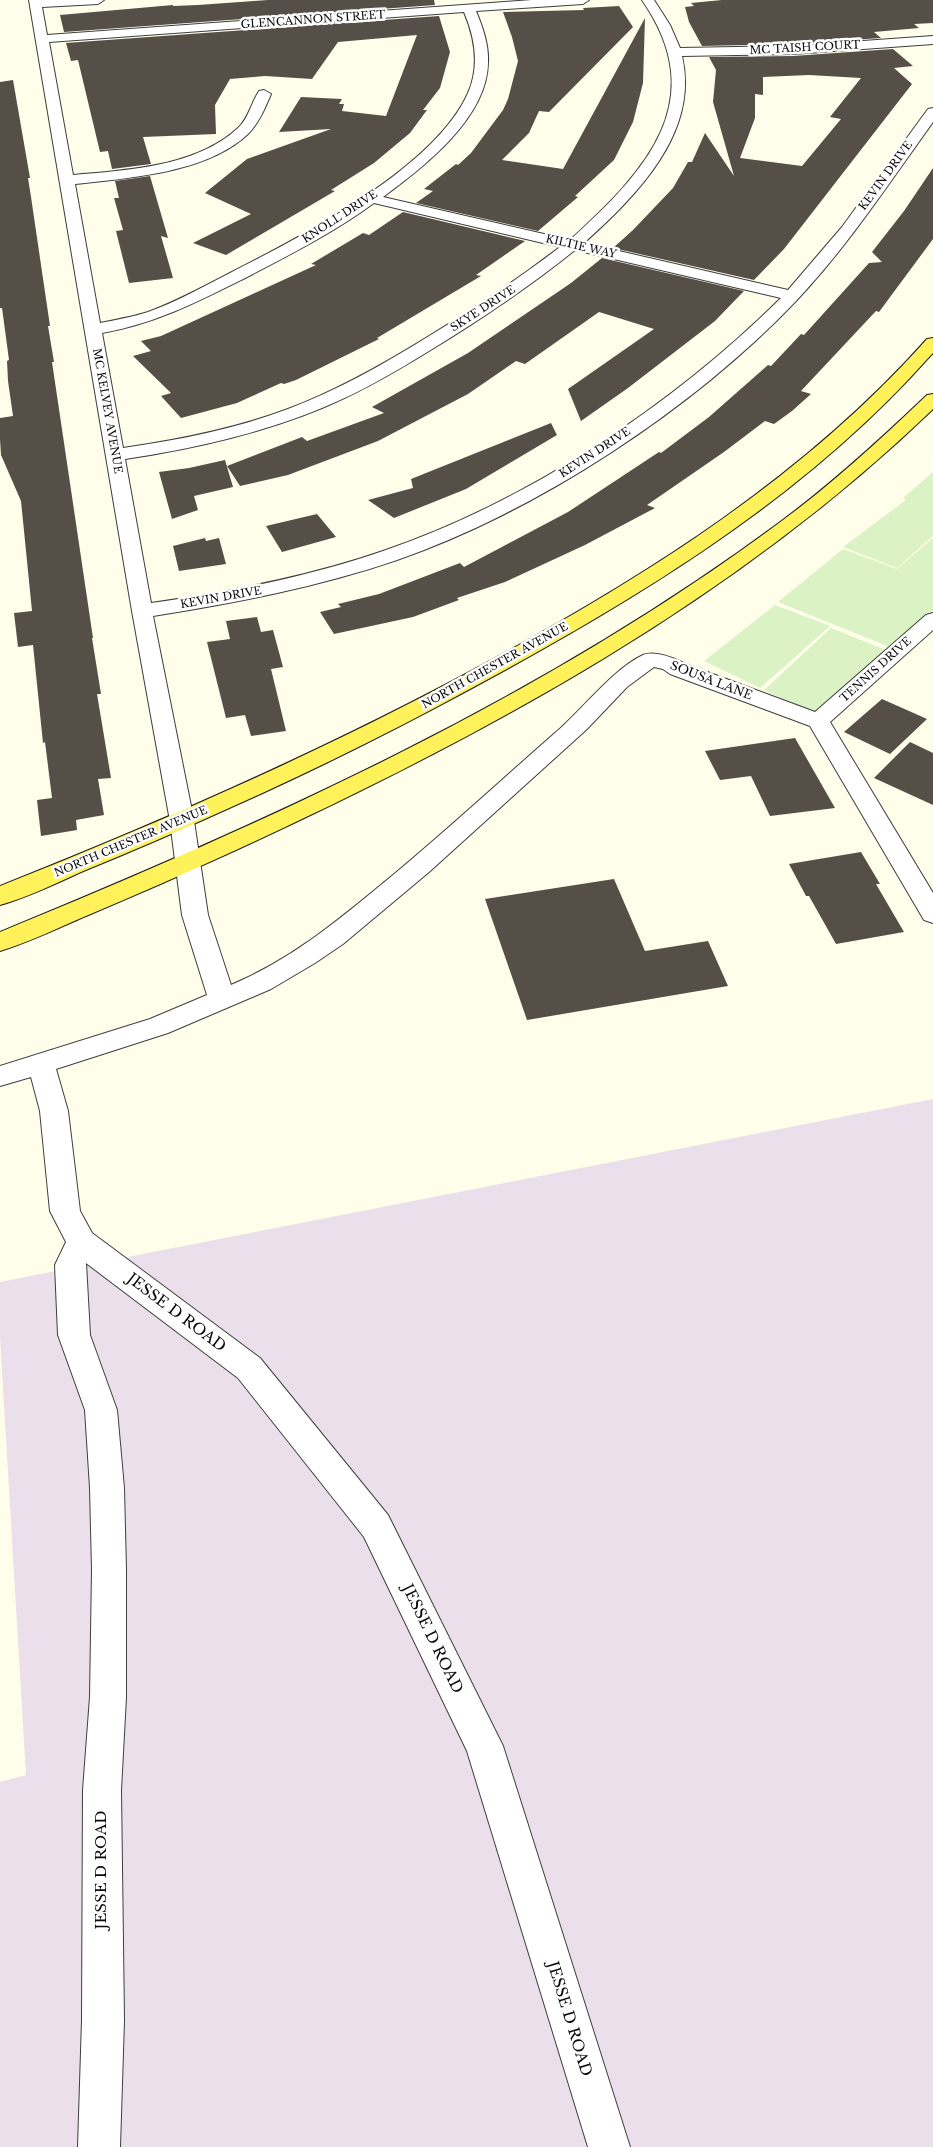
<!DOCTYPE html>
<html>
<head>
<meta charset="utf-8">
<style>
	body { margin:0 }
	canvas { display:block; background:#fffeea }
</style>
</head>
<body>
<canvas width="933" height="2147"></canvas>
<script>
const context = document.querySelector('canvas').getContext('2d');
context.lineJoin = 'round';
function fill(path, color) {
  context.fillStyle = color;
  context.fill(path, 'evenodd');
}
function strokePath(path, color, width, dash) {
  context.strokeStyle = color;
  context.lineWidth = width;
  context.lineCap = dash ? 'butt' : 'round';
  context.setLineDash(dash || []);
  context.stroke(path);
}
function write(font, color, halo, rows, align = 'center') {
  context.font = font + ' "Libre Baskerville",serif';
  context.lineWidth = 5;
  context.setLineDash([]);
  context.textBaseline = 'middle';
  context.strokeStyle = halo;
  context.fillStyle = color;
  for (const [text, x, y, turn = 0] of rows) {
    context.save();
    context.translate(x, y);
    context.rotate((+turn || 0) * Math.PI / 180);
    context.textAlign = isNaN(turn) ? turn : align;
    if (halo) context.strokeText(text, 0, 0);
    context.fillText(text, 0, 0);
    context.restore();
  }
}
fill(new Path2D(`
	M933,1099V2147H0V1782L26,1775L0,1338V1282Z`), '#ebdfeb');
fill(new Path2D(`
	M933,472V536L897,568L843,547L906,500L903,498Z
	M933,538V611L892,648L778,602L843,549L897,569Z
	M775,605L830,626L760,688L704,661Z
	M831,628L891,652L816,715L764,690Z`), '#dbf2c4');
fill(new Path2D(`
	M268,0H434L435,5L64,32L60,15L173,5V6L198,5Z
	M722,0H933V23L914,24L919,28L874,32L881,38L793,44L702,46L689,22L685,7L694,6L691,3Z
	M619,6L633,27L549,112L539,111L529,133L502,160L563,169L645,18L643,83L633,122L614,160L575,196L578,197L538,231L416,203L433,191L424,189L456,164L458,165L471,153L503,110L508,99L518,61L512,37L503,12L584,10L583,8Z
	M439,16L450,52L440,88L423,110H427L410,133L374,163L331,190L335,191L226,255L193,243L251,214L205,193L247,159L331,129L279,132L301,97L342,99L339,104H344L342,111L386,116L417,35L338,42L312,79L265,76L230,79L215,105L216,134L143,137L151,164L112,169L108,151L100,152L78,60L71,61L66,43Z
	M893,49L913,66L894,68L912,84L784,249L754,280L613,248L633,230L673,188L688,162H692L705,133L734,176L713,102L716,70L709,57L793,56ZM809,75L861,78L830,117L841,119L802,166L740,158L755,118V94L763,95V77Z
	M13,80L30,178H28L31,197L50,326H48L54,362H52L93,638H92L101,694H97L111,778L98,779L104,815L76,820L77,830L41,836L37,800L52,798L45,742L43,743L33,645L18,647L14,613L32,611L21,501L1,455L0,439V418L13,416L8,381L7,361L9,360L2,308H0V82Z
	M933,168V239L879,312L876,311L801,391L811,394L792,411L774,424L765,421L724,452L647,505L655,508L585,545L505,582L457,598L459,600L413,617L334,634L320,612L341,607L338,604L379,594L460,563L464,567L568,512L659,452L661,453L709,417L768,365L771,366L801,334L804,335L869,263L882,262L872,252L904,211Z
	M150,176L168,238L161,236L173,278L129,283L116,231L123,230L114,198H119L115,181Z
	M403,212L525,241L476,275L481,276L377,338L379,339L296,380L284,384L281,383L237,403L181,418L161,396L171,393L133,356L151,351L141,341L161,336L316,265L311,264L363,233L369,235Z
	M602,258L744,291L715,321L628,388L581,421L568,389L654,329L599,312L525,364L516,361L468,394L378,441L288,475L240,486L227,466L302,437L307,441L384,413L372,407L468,353L571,283Z
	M551,423L557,435L466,489L394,518L368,500L413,488L411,479Z
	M225,460L233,487L194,496L198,510L172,519L159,472L189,468Z
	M317,514L336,537L282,552L266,526Z
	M205,538L206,541L219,538L226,564L179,571L173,546Z
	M257,617L261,632L273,630L283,667L271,669L286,731L251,736L245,715L226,718L207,642L230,639L226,621Z
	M882,699L927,719L890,754L844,732Z
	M795,738L835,808L770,816L751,776L720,780L705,751Z
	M910,742L933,753V805L874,778Z
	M861,852L880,884H876L904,932L836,944L809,896H806L789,864Z
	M614,879L645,951L708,941L728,986L527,1020L485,899Z`), '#554f47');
const minor = new Path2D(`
	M29,0H104L98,4L42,7L47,35L532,0H589L583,4L476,11C483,28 489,45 488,63C487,118 424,167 383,197L570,240C646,171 712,101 642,0H654L670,25L680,48L793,46L933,36V44L793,54L682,56C700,133 636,196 584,243L788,290L842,227L928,109L933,108V122C889,183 848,246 796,301C693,409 538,511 397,560C318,587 235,603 153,616L194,821L208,915L231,985C292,959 336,922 387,880C444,833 499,782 555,733C581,711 613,669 643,655C654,650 675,658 686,664L815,712L926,615L933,613V630L830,722L933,893V923L924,920L810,726L670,674L663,669L654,667L627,687L587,729L429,872L343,944L315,963L271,989L168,1033L56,1069L68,1111L80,1211L92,1233L260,1358L388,1515L503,1746L630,2147H588L467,1751L364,1537L238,1378L86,1263L90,1335L117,1410L124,1488L126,1570V1697L121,1790L124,2020L120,2147H78L82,2020L83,1790L90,1697L92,1570L90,1488L85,1410L58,1335L55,1265L66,1242L50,1211L40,1111L31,1077L0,1086V1066L150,1019L207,995L182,915L170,821L132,611ZM464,12C475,38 480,66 468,93C435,168 301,237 230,273C203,287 176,302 148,312C132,317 116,320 100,323L75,184C129,178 207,173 248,134C259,123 265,108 271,94L264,90L259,91C251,103 249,118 238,128C196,167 127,170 73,175L49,42ZM374,203L560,247C518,279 474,309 429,336C384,364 338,390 288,409C235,429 179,440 123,448L102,333C158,323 201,300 251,275C293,253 336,231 374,203ZM575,250L781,298C672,406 527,502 383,551C308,577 229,592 151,603L125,459C192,449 259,434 322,408C359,393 395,372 429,351C480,320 529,287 575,250Z`);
const major = new Path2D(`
	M933,338V353L930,356C812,489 660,585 505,670C414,720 322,767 227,809C179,831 130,852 81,872C55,884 28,897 0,905V886C167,820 332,747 490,661C650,574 805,476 927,339Z
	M933,394V409C734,601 486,735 236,850C186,873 136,895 86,916C58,928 29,942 0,951V932C271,821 543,698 779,523C832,484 880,440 927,395Z`);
strokePath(minor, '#3e3e3e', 2);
strokePath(major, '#1c1c1c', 2);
fill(minor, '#fff');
fill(major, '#fff15a');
write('11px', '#0b0b0b', '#fff', [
	["GLENCANNON STREET",313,20,-4],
	["MC TAISH COURT",805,48,-3],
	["KEVIN DRIVE",886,176,-54],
	["KNOLL DRIVE",340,217,-33],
	["KILTIE WAY",581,247,13],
	["SKYE DRIVE",483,309,-33],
	["MC KELVEY AVENUE",107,411,80],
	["KEVIN DRIVE",595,453,-33],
	["KEVIN DRIVE",221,598,-10],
	["NORTH CHESTER AVENUE",495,666,-29],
	["TENNIS DRIVE",876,670,-42],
	["NORTH CHESTER AVENUE",131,842,-23]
]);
write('12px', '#0b0b0b', '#fff', [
	["SOUSA LANE",711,681,21]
]);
write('15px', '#0b0b0b', '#fff', [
	["JESSE D ROAD",176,1313,37],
	["JESSE D ROAD",432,1639,64],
	["JESSE D ROAD",102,1870,-90],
	["JESSE D ROAD",569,2019,73]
]);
</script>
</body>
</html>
